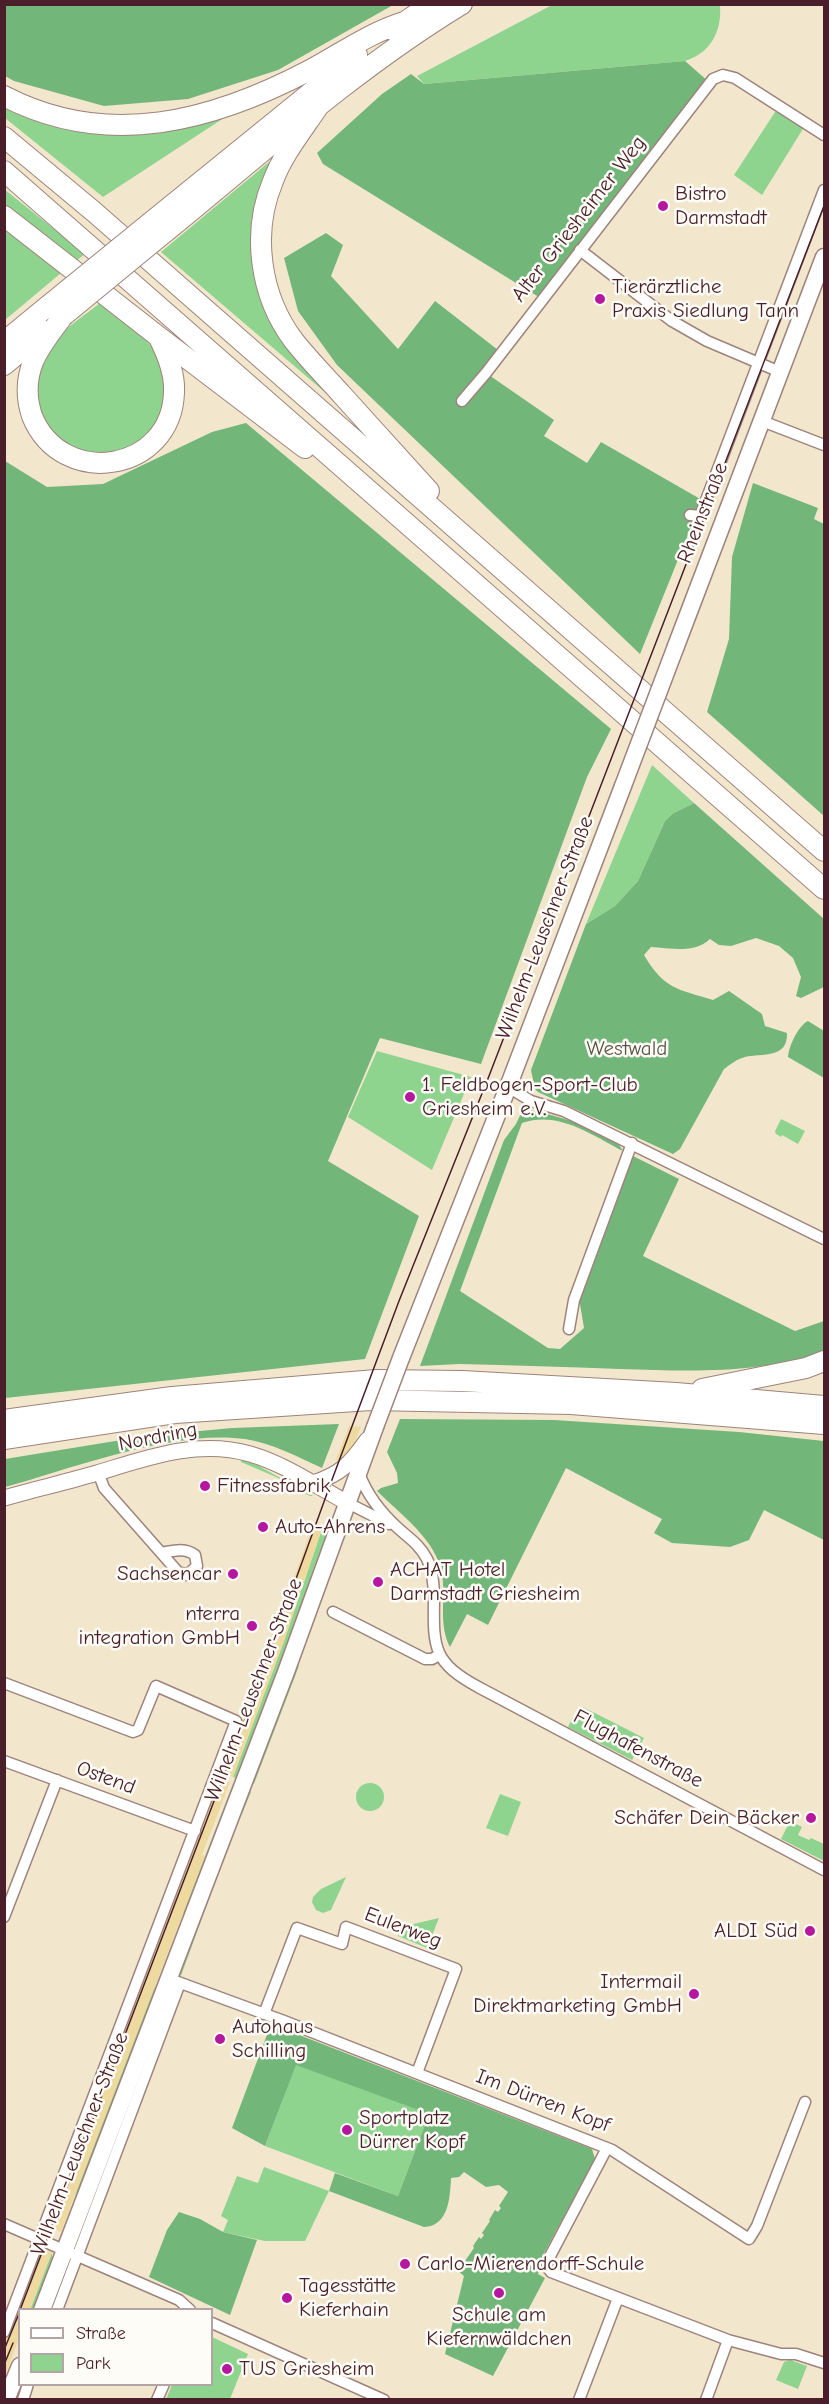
<!DOCTYPE html>
<html>
<head>
<meta charset="utf-8">
<style>
	body { margin:0 }
	#map { position:relative; width:829px; height:2404px; overflow:hidden; background:#f2e7cd; font-family:"Comic Neue",sans-serif }
	canvas { display:block }
	.frame { position:absolute; inset:0; border:6px solid #4a1f2b; pointer-events:none }
	.legend { position:absolute; left:18px; top:2308px; width:195px; height:78px; box-sizing:border-box; background:#fdfcf7; border:2px solid #b5a4a5; margin:0; padding:8px 10px; list-style:none; font-size:18px; color:#4a1f2b }
	.legend li { display:flex; align-items:center; gap:12px; height:30px }
	.legend b { width:30px; border:2px solid #b5a4a5 }
</style>
</head>
<body>
<div id="map">
<canvas width="829" height="2404"></canvas>
<div class="frame"></div>
<ul class="legend">
<li><b style="height:8px;background:#fff"></b>Straße</li>
<li><b style="height:16px;background:#8ed48f"></b>Park</li>
</ul>
</div>
<script>
const context = document.querySelector('canvas').getContext('2d');
context.lineJoin = 'round';
function fill(path, color) {
  context.fillStyle = color;
  context.fill(path, 'evenodd');
}
function strokePath(path, color, width, dash) {
  context.strokeStyle = color;
  context.lineWidth = width;
  context.lineCap = dash ? 'butt' : 'round';
  context.setLineDash(dash || []);
  context.stroke(path);
}
function write(font, color, halo, rows, align = 'center') {
  context.font = font + ' "Comic Neue",sans-serif';
  context.lineWidth = 5;
  context.setLineDash([]);
  context.textBaseline = 'middle';
  context.strokeStyle = halo;
  context.fillStyle = color;
  for (const [text, x, y, turn = 0] of rows) {
    context.save();
    context.translate(x, y);
    context.rotate((+turn || 0) * Math.PI / 180);
    context.textAlign = isNaN(turn) ? turn : align;
    if (halo) context.strokeText(text, 0, 0);
    context.fillText(text, 0, 0);
    context.restore();
  }
}
fill(new Path2D(`
	M552,5H720C722,31 711,53 685,61L424,84L417,76Z
	M4,100L87,127L230,114L103,197L5,118Z
	M779,106L806,124L762,195L734,175Z
	M281,152L255,264L328,391L327,394L161,252Z
	M4,189L85,254L72,264L5,211Z
	M5,229L61,273L5,320H4Z
	M100,303C118,318 146,334 157,355C179,399 154,454 102,454C62,455 26,413 38,374C40,366 45,356 49,349C60,330 83,317 100,303Z
	M652,765L694,803L672,814L665,821L638,881L615,906L586,924Z
	M377,1051L471,1077L432,1170L348,1117Z
	M781,1119L805,1131L798,1144L782,1135L781,1137L776,1134L775,1131Z
	M241,1459L259,1466L313,1496H310L276,1477L241,1462Z
	M323,1526L329,1528L312,1573L305,1601L238,1779L233,1777L283,1644Z
	M296,1664L299,1666L254,1784L251,1783Z
	M583,1707L644,1738L632,1760L568,1727L573,1717L577,1719Z
	M356 1797a14 14 0 1 1 28 0a14 14 0 1 1-28 0Z
	M233,1784L236,1785L189,1905L182,1916Z
	M248,1791L251,1792L242,1814H240L181,1976L179,1974Z
	M500,1794L521,1802L508,1836L486,1828Z
	M790,1821L802,1827L798,1835L809,1840L811,1838L824,1844V1861L781,1839Z
	M346,1877L331,1910L323,1913L316,1910L312,1902L313,1897L321,1889Z
	M439,1918L427,1948L398,1936L401,1927Z
	M156,1981L153,1999L86,2178L74,2197Z
	M296,2064L429,2114L398,2196L265,2146Z
	M264,2167L329,2191L305,2241H265L223,2232L228,2220L221,2216L237,2176L258,2183Z
	M52,2252V2259L35,2309L30,2310Z
	M212,2337L248,2354L230,2399H166L172,2385L212,2384Z
	M790,2360L807,2366L798,2389L776,2380L784,2362Z`), '#8ed48f');
fill(new Path2D(`
	M4,5L5,4L393,5L278,70L188,99L104,106L14,81L5,76Z
	M685,61L709,82L542,299L323,164L317,153L382,94L411,74L424,84Z
	M326,233L343,245L331,276L398,349L435,301L498,350L486,373L554,420L544,436L587,463L601,442L702,500L640,654L337,365L298,311L284,258Z
	M246,423L611,729L587,777L481,1064L380,1038L328,1161L419,1216L365,1359L5,1398V461L47,487L103,484L212,432Z
	M753,483L818,508L814,519L824,524V816L707,712L729,639L732,557Z
	M694,803L824,919V987L801,998L796,996L801,977L793,958L779,946L756,938L731,946L719,945L710,939C694,954 671,948 651,947L644,955C664,989 677,989 713,1000L729,991L762,1014L765,1026L787,1033C788,1059 762,1053 745,1057C737,1059 731,1064 724,1069L680,1149L673,1154L538,1092L535,1089L531,1070L586,924L615,906L638,881L665,821L672,814Z
	M808,1021L824,1031V1078L788,1057C789,1046 798,1026 808,1021Z
	M523,1109C544,1112 615,1130 623,1151C592,1135 558,1110 522,1123L460,1291L548,1348L560,1349L584,1328L579,1298L633,1156L679,1179L643,1256L795,1331L824,1321V1351C758,1375 689,1371 620,1369C566,1367 513,1365 459,1364L420,1366L504,1140L516,1124Z
	M400,1419L554,1420L739,1432L824,1441V1540L764,1510L749,1540L730,1547L672,1543L654,1533L662,1519L566,1468L488,1625L467,1614L450,1647C438,1624 446,1598 442,1574C436,1539 400,1514 377,1491L381,1488L398,1483L397,1473L387,1452Z
	M339,1424L322,1468C298,1457 272,1443 245,1439C175,1429 73,1468 5,1487V1459L146,1436L232,1428Z
	M271,2024L592,2149L595,2159L543,2255L538,2274L545,2278L493,2376L445,2354L464,2276L458,2271L474,2248L473,2246L479,2237L481,2239L484,2235L482,2233L490,2221L489,2220L495,2210L498,2212L501,2208L499,2206L508,2192L499,2185L486,2187L464,2172L459,2177L451,2178C450,2197 449,2226 424,2227L329,2191L335,2173L398,2196L429,2114L296,2065L265,2146L232,2128Z
	M179,2212L200,2219L223,2232L257,2240L230,2315L149,2277L167,2230Z`), '#72b67a');
fill(new Path2D(`
	M349,1426L361,1427L346,1463L336,1460Z
	M314,1522L323,1526L283,1644L233,1777L224,1773Z
	M221,1779L230,1782L202,1855L205,1856L61,2232L48,2227Z
	M42,2248L52,2252L30,2309L20,2310L19,2338L5,2377V2341Z`), '#eeda9e');
const street = new Path2D(`
	M580,250L672,321L707,341L780,372
	M462,401L486,373L713,79L723,75L735,78L824,135
	M762,421L824,445
	M690,515L700,516L824,190
	M508,1087L531,1101L564,1111L824,1239
	M569,1329L574,1300L632,1143
	M98,1472L104,1488L178,1572L187,1575L197,1566L195,1555C184,1547 173,1551 161,1553
	M359,1473C367,1495 381,1513 399,1529C409,1538 420,1545 427,1559C433,1571 434,1585 434,1599C433,1650 434,1663 480,1688L824,1870
	M348,1503L389,1524
	M333,1612L425,1659H432L439,1655
	M4,1683L133,1732L138,1730L156,1686L236,1721L4,2332
	M4,1761L195,1831
	M4,1917L57,1780
	M167,1978L284,2021L612,2150L749,2239L757,2226L805,2102
	M264,2014L297,1928L342,1944L346,1927L456,1969L417,2073
	M607,2148L548,2260L547,2267L551,2272L728,2340L781,2354H796L824,2363
	M4,2224L179,2300L190,2310
	M57,2310L180,1983
	M212,2323L384,2400
	M23,2400L28,2384
	M157,2400L164,2384
	M579,2400L618,2298
	M706,2400L728,2340`);
const secondary = new Path2D(`
	M313,1483C341,1474 350,1464 367,1440
	M4,1498C35,1489 67,1482 97,1473C147,1458 197,1439 250,1454C285,1464 316,1486 348,1503`);
const primary = new Path2D(`
	M676,646L824,257
	M401,1358L508,1087L623,786
	M42,2310L286,1672L375,1427
	M6,2400L20,2366`);
const highway = new Path2D(`
	M393,30L431,4
	M4,96C108,150 213,121 310,70C342,53 369,33 404,22
	M318,107C302,131 283,154 273,181C251,233 260,296 294,341C309,360 327,378 343,396C371,427 400,459 429,491
	M4,137L93,211L824,851
	M4,171L824,889
	M4,216L159,337L305,448
	M151,222L357,55
	M164,233C261,154 355,69 462,4
	M63,316C52,331 40,345 33,362C26,380 26,398 32,416C62,490 172,472 174,392C175,374 168,356 160,340
	M4,342L49,305
	M4,365L45,331
	M702,1389L806,1368L824,1361
	M4,1420L172,1397L376,1380L462,1381L676,1393L824,1406
	M4,1439L175,1413L371,1400L571,1404L824,1424`);
strokePath(street, '#9e837c', 13);
strokePath(secondary, '#9e837c', 17);
strokePath(primary, '#9e837c', 19);
strokePath(highway, '#9e837c', 22);
strokePath(street, '#fff', 10);
strokePath(secondary, '#fff', 15);
strokePath(primary, '#fff', 16);
strokePath(highway, '#fff', 20);
strokePath(new Path2D(`
	M20,2310L240,1733L333,1477L399,1301L489,1076L824,206
	M4,2350L20,2311
	M4,2365L13,2343`), '#4a1f2b', 1.5);
const primaryBridge = new Path2D(`
	M623,786L676,646
	M375,1427L401,1358`);
const highwayBridge = new Path2D(`
	M49,305L151,222
	M63,316L164,233`);
strokePath(primaryBridge, '#9e837c', 19, []);
strokePath(highwayBridge, '#9e837c', 22, []);
strokePath(primaryBridge, '#fff', 16);
strokePath(highwayBridge, '#fff', 20);
for (const [x, y, r, color] of [
	[663,206,6,"#b5179e"],
	[600,299,6,"#b5179e"],
	[410,1097,6,"#b5179e"],
	[205,1486,6,"#b5179e"],
	[263,1527,6,"#b5179e"],
	[233,1574,6,"#b5179e"],
	[378,1582,6,"#b5179e"],
	[252,1626,6,"#b5179e"],
	[811,1818,6,"#b5179e"],
	[810,1931,6,"#b5179e"],
	[694,1994,6,"#b5179e"],
	[220,2039,6,"#b5179e"],
	[347,2130,6,"#b5179e"],
	[405,2264,6,"#b5179e"],
	[499,2293,6,"#b5179e"],
	[287,2298,6,"#b5179e"],
	[227,2369,6,"#b5179e"]
]) {
  const dot = new Path2D();
  dot.arc(x, y, r, 0, 2 * Math.PI);
  context.fillStyle = color;
  context.fill(dot);
  strokePath(dot, '#fdfcf7', 2);
}
write('21px', '#4a1f2b', '#fdfcf7', [
	["Bistro",675,194],
	["Darmstadt",675,218],
	["Tierärztliche",612,287],
	["Praxis Siedlung Tann",612,311],
	["1. Feldbogen-Sport-Club",422,1085],
	["Griesheim e.V.",422,1109],
	["Fitnessfabrik",217,1486],
	["Auto-Ahrens",275,1527],
	["ACHAT Hotel",390,1570],
	["Darmstadt Griesheim",390,1594],
	["Sachsencar",221,1574,"right"],
	["nterra",240,1614,"right"],
	["integration GmbH",240,1638,"right"],
	["Schäfer Dein Bäcker",799,1818,"right"],
	["ALDI Süd",798,1931,"right"],
	["Intermail",682,1982,"right"],
	["Direktmarketing GmbH",682,2006,"right"],
	["Autohaus",232,2027],
	["Schilling",232,2051],
	["Sportplatz",359,2118],
	["Dürrer Kopf",359,2142],
	["Carlo-Mierendorff-Schule",417,2264],
	["Tagesstätte",299,2286],
	["Kieferhain",299,2310],
	["Schule am",499,2315,"center"],
	["Kiefernwäldchen",499,2339,"center"],
	["TUS Griesheim",239,2369]
], 'left');
write('21px', '#4a1f2b', '#fdfcf7', [
	["Alter Griesheimer Weg",579,219,-52],
	["Rheinstraße",703,513,-69],
	["Wilhelm-Leuschner-Straße",545,928,-69],
	["Nordring",158,1437,-11],
	["Wilhelm-Leuschner-Straße",254,1690,-69],
	["Flughafenstraße",638,1749,28],
	["Ostend",106,1778,20],
	["Eulerweg",403,1928,21],
	["Im Dürren Kopf",543,2101,21],
	["Wilhelm-Leuschner-Straße",80,2144,-69]
]);
write('21px', '#5e5549', '#fdfcf7', [
	["Westwald",627,1049]
]);
</script>
</body>
</html>
